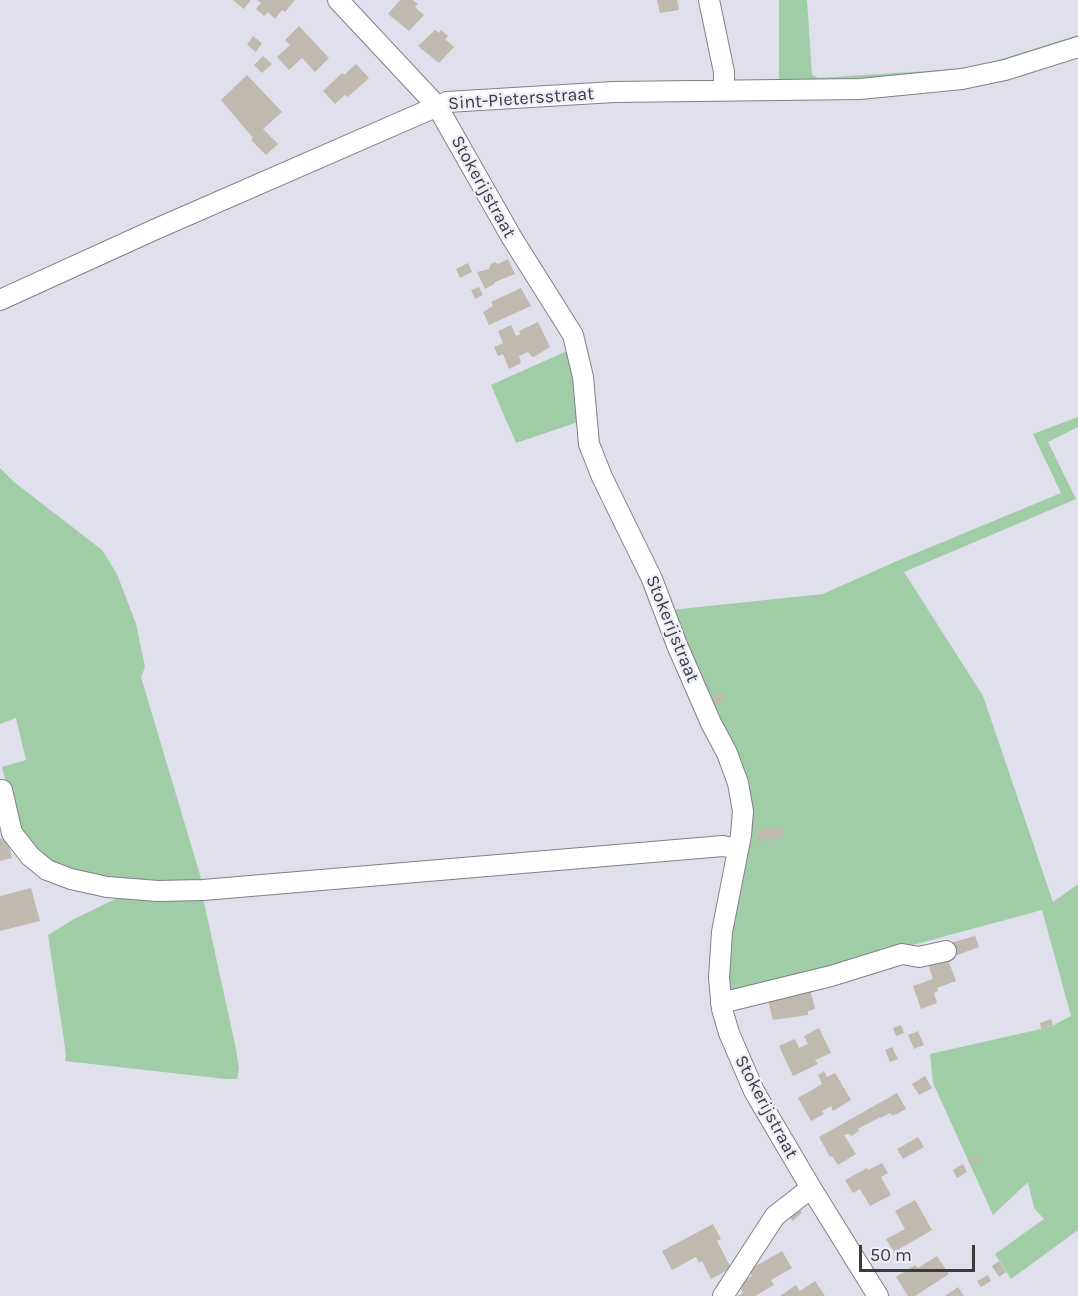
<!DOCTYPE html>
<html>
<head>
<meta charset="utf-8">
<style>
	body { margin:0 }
	#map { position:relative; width:1078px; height:1296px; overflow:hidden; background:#dfe0eb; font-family:Karla,sans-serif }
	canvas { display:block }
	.scale { position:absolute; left:859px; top:1245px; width:116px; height:27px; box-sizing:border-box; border:3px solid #3a3b3f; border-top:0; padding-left:8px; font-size:18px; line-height:21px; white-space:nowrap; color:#3a3b3f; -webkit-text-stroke:4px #ecedf8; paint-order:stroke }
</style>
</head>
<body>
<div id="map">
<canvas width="1078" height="1296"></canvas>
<div class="scale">50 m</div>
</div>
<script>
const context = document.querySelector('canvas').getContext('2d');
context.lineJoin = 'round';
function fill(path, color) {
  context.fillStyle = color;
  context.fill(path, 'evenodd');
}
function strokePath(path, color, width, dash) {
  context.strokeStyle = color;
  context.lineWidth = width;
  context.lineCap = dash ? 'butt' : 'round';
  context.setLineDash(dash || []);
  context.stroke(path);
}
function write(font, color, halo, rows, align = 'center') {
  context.font = font + ' Karla,sans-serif';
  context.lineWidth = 4.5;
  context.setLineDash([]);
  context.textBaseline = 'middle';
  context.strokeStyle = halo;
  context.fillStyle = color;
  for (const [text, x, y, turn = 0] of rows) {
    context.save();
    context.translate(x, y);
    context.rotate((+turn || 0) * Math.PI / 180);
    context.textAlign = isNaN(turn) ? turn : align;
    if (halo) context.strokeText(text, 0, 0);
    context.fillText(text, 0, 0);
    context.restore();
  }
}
fill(new Path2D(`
	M779,0H807L812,75L818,78L942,70L980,66L1078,35V44L1014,65L779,87Z
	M569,350L579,395L578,422L516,443L491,385Z
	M1078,417V427L1048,442L1076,499L904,572L983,696L1053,902L1078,884V1230L1011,1279L995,1254L1044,1219L1034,1208L1028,1182L993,1215L933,1083L930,1054L1041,1029L1054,1025L1071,1016L1042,910L728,995L724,978L748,830L671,610L823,594L897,561L1061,493L1033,434Z
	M0,468L14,482L102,550L117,574L136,624L145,667L141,677L203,885L106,880L47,862L18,827L2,767L26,760L16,718L0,724Z
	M202,893L236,1049L239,1069L237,1079H226L65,1061L66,1054L48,935L74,919L124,895Z`), '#a0cca6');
fill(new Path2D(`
	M233,0H251L244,9Z
	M257,0H295L285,12L282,10L275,19L268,12L264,16L256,9L261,3Z
	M400,0H413L418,4L415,7L424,15L409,31L388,14Z
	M657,0H677L679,10L660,13Z
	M299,26L329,58L315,72L302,58L289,70L277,57L290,45L285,40Z
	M435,30L439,33L441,30L448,36L445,39L454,47L439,63L418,46Z
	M253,36L262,43L256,52L247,45Z
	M263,56L272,64L262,73L254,65Z
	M356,64L369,78L348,97L345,95L335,104L323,91L342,73L344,75Z
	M247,75L282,112L263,129L278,144L266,155L251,140L253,138L221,100Z
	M508,259L515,274L495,282L494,284L485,289L477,272L489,269L491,264L495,262L498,264Z
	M468,263L472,272L460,278L456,269Z
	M479,287L483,295L475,299L471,290Z
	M521,288L531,306L489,325L483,312L493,306L491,302Z
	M538,322L550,347L534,357L531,356L528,352L519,356L521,363L509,369L503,354L498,356L494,347L503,343L498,331L511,325L516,336L520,334L519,331Z
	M722,693L725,700L715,705L712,698Z
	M782,827L784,837L759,841L757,830Z
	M7,837L12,858L0,861V839Z
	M31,888L40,921L0,931V896Z
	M975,936L979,947L952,957L947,944Z
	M947,957L956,981L937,988L938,991L934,993L937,1003L921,1009L913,986L933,979L928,964Z
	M810,989L815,1009L808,1011V1015L773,1020L768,1001Z
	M1051,1019L1053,1025L1041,1029L1040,1023Z
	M901,1025L904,1033L896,1036L893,1028Z
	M819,1028L831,1053L815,1060L818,1064L793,1076L779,1046L795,1039L799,1048L808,1044L804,1036Z
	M918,1031L924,1045L914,1049L908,1035Z
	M892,1047L898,1059L890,1062L885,1050Z
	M824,1071L827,1077L835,1073L851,1100L833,1111L831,1106L822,1111L824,1114L811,1121L798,1098L822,1084L818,1075Z
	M925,1076L932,1088L919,1095L912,1084Z
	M897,1093L906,1109L897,1114L892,1115L890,1113L881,1118L880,1117L858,1129L859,1131L851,1136L850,1134L844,1135L856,1154L838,1165L832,1156L830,1157L819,1137Z
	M918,1137L924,1147L903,1159L897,1149Z
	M977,1156L980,1161L971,1165L968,1160Z
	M882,1163L888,1173L881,1177L891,1195L870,1206L860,1189L853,1193L845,1180L867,1168L868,1170Z
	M963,1164L967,1172L957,1178L953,1170Z
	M915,1200L932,1230L894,1252L886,1239L905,1229L895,1211Z
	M796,1207L802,1212L793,1221L788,1216Z
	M713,1224L721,1239L717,1241L731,1268L711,1279L702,1261L699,1263L696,1257L672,1270L662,1251Z
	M782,1251L792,1268L771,1280L774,1285L755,1296H737L743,1293L738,1283L752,1276L749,1270Z
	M937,1256L949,1274L915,1296H908L896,1277L915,1265L918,1268Z
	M999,1261L1006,1272L999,1277L992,1266Z
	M988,1275L991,1281L981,1287L977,1281Z
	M815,1281L825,1296H780L796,1285L800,1291Z
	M958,1287L964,1296H945Z`), '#bfb9b0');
const minor = new Path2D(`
	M338,0L437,106L512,238L573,335L583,377L589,444L602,477L652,579L677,645L711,723L727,753L738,783L743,811L741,835L722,932L719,978L722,1009L729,1033L754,1091L811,1188L878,1296
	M709,0L724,72V91
	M0,300L156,229L447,102L614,92L860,89L962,79L1005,70L1078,47
	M0,791L2,790L12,833L30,856L47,870L71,879L107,887L158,891L203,890L723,846L738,849
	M721,1003L831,976L902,954L919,957L946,951
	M723,1296L775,1216L811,1188`);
strokePath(minor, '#7f818a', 22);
strokePath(minor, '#fff', 20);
write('18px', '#3a3b3f', '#ecedf8', [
	["Sint-Pietersstraat",521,99,-4],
	["Stokerijstraat",483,187,61],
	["Stokerijstraat",672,629,68],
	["Stokerijstraat",766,1107,62]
]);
</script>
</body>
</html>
